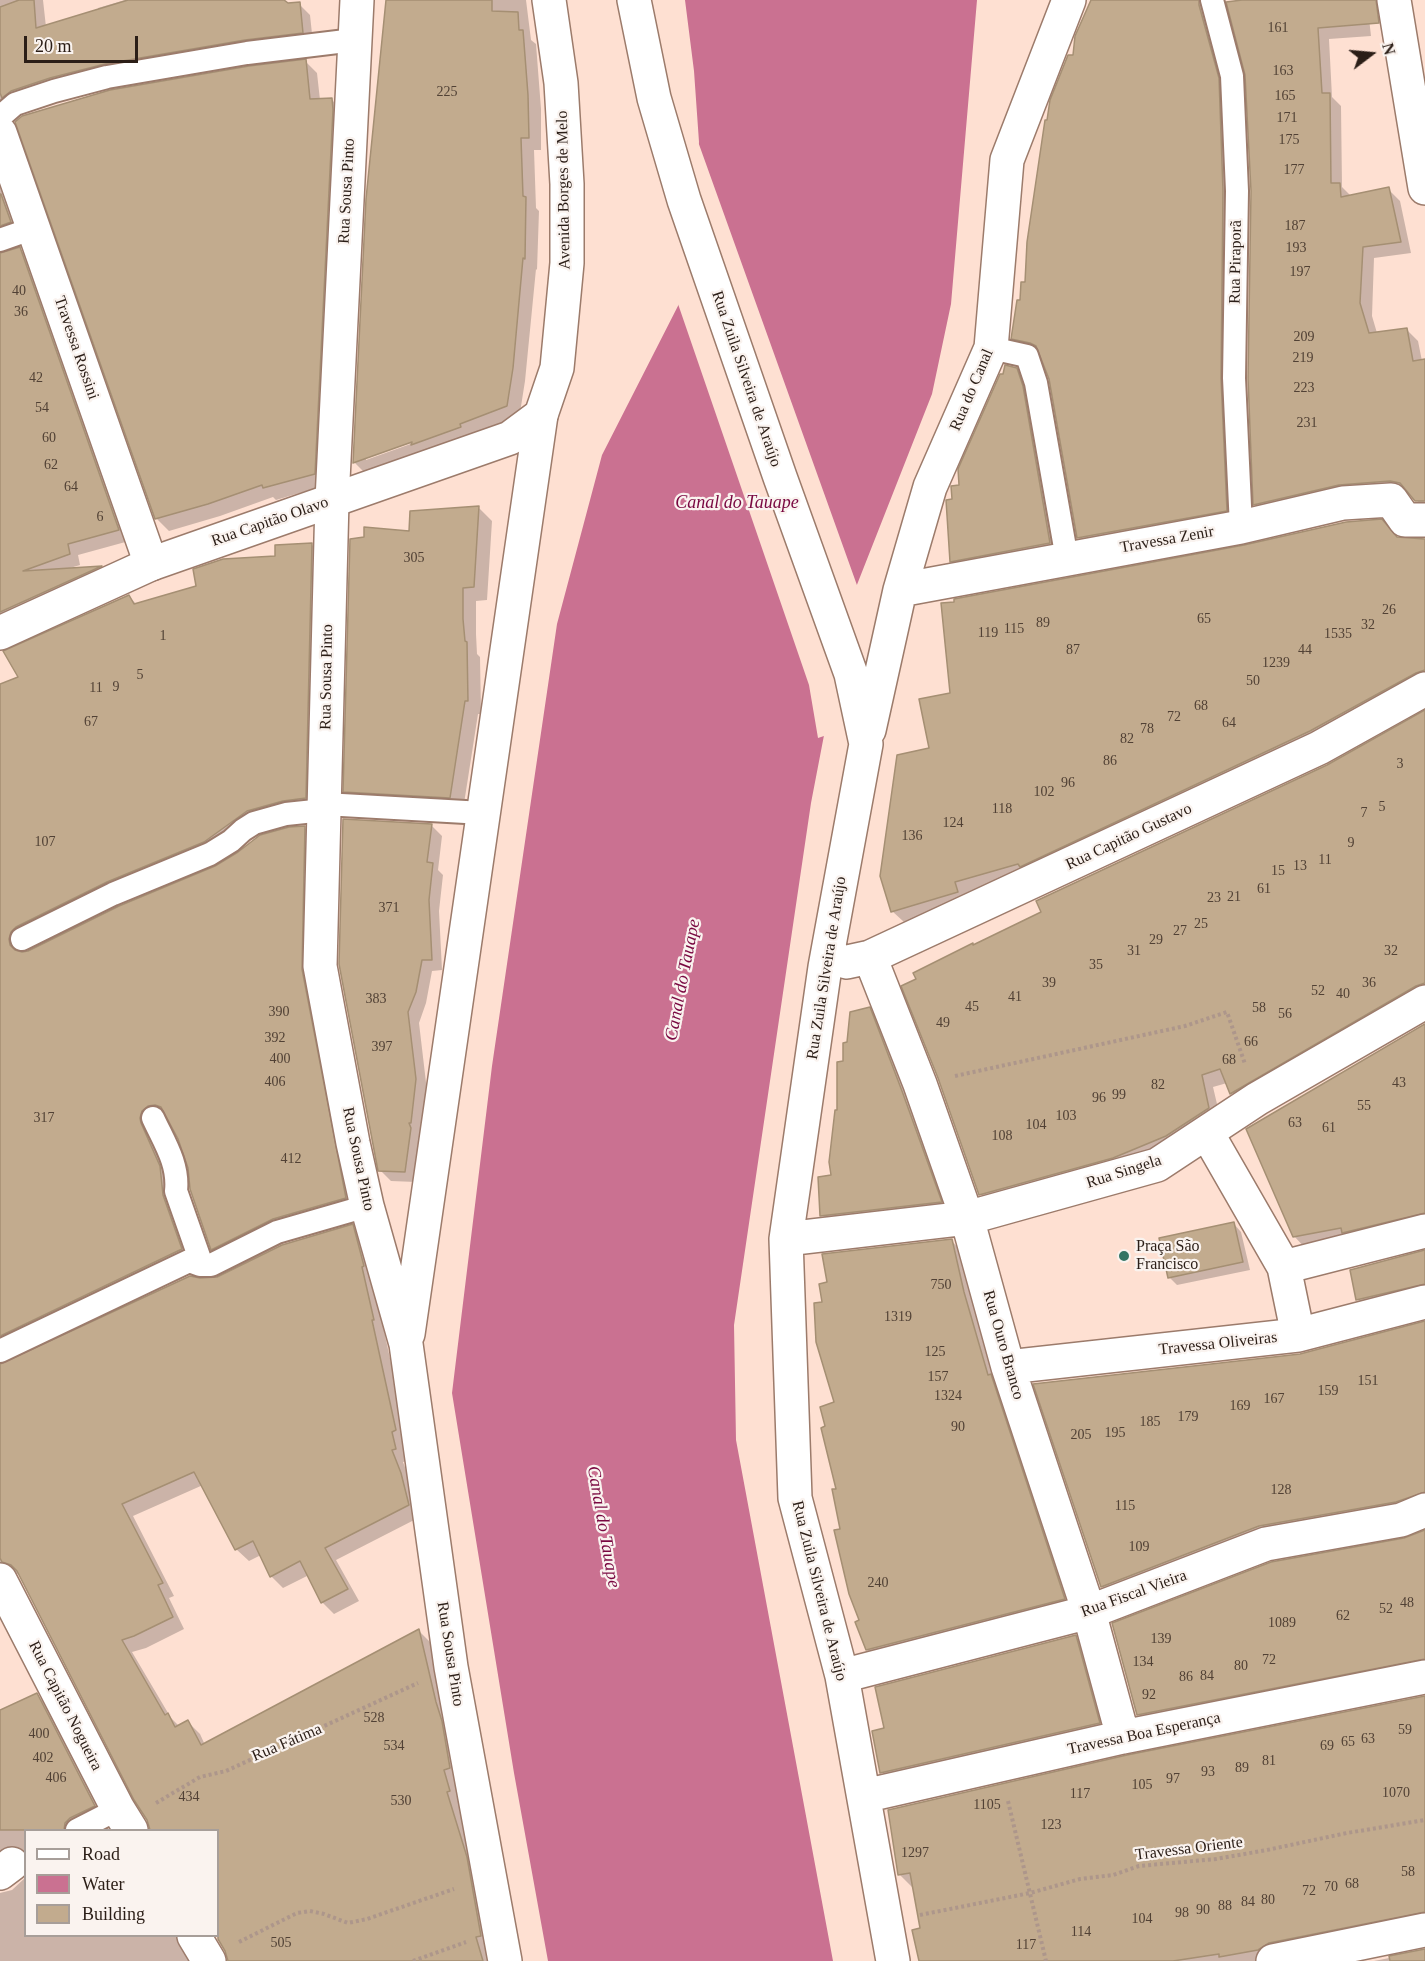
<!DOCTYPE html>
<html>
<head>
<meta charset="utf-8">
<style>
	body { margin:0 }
	#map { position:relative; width:1425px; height:1961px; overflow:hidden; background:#fee0d2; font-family:Georgia,serif }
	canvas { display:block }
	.legend { position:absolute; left:24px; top:1829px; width:195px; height:108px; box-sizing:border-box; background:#faf3ef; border:2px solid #a79e99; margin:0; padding:8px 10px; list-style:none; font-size:18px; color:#2b1e17 }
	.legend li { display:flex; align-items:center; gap:12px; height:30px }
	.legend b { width:30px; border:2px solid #a79e99 }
	.north { position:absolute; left:1341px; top:24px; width:60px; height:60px; -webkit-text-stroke:4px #faf3ef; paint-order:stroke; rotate:74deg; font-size:16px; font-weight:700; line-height:24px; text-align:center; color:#2b1e17 }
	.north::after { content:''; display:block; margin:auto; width:21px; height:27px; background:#2b1e17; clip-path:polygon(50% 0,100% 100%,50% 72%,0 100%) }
	.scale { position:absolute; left:24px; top:36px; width:114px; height:27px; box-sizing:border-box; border:3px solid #2b1e17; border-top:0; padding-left:8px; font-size:18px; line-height:21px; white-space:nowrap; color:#2b1e17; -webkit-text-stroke:4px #faf3ef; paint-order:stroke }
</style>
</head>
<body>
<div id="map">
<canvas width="1425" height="1961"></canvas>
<ul class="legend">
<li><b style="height:8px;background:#fff"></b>Road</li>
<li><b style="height:16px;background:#ca7191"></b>Water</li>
<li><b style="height:16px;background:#c2ab8e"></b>Building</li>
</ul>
<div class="north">N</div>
<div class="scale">20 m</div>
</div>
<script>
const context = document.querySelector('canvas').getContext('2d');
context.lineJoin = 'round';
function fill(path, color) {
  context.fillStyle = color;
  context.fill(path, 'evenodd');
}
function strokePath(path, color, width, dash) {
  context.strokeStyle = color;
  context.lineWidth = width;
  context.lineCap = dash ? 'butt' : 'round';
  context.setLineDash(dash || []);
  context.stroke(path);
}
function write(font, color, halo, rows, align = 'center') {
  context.font = font + ' Georgia,serif';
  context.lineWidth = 4.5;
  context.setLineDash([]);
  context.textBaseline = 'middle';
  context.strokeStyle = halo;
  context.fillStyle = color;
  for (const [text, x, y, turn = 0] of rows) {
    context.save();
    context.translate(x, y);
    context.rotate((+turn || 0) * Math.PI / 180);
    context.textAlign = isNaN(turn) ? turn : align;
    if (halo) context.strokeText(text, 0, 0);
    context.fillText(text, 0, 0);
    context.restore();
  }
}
fill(new Path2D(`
	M685,0H977L951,304L932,394L849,605L811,803L734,1325L736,1440L833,1961H548L514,1773L452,1393L492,1066L557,624L602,455L681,300L699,142L694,71Z`), '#ca7191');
fill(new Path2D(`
	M696,136L858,588L851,606L827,735L818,738L809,685L677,301Z`), '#fee0d2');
fill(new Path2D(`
	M0,0H43L46,27L98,12V8L125,0H284L285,5L299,4L310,15L313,43L115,74L0,122Z
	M391,0H526L531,40L536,44L541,109V150H534L536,208L539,211L537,270L536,269L525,381L519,419L367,475L354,462ZM418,438L419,441L366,460V456Z
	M1092,0H1209L1228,89L1236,520L1089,548L1078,538L1050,378L1040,352L1022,348L1012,338L1027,283L1049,121L1075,56Z
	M1253,0H1367L1371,36L1329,39L1332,97L1341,106L1342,187L1351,196L1388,189L1400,201L1411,253L1374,258L1372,316L1377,333L1407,330L1418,341L1422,361L1425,360V509L1411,494L1403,492L1266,516L1255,504Z
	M305,61L317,73L320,100L331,99L343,111L326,485L276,500L273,497L220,516L169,531L156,518Z
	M0,172L21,233L0,244Z
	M20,249L31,260L129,541L78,555L80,565L70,568L101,567L111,577L0,629V254Z
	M1016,369L1030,383L1064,557L965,575L951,561L953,500L1004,376Z
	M478,507L492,521L487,600L476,601V634L477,654L480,657L481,714H478L463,810L358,804L345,791L411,532Z
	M1398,538L1425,540V685L1030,875L966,893L969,904L904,922L892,911L930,750L951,695Z
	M312,545L324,557L317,810L295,813L22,944L20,952L21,954L28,953L304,827L316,839L357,1210L224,1261L212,1249L180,1139L168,1116L160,1117L172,1180L193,1262L0,1357V688L20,678L129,596L137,605L198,587Z
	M1425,712V1000L1244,1106L1232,1093L1227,1083L1213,1087L1221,1121L1179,1148L993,1207L980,1194L974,946L1328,766Z
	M431,825L442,836L438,870L443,875L439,911L442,970L432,971L426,1003L419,1023L427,1091L422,1133L419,1134L421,1140L416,1182L391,1181L380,1170Z
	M869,1009L884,1023L955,1216L837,1230L822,1215L833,1176L838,1111L849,1043Z
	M1425,1025V1227L1306,1249L1294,1236Z
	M1234,1224L1241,1232L1250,1270L1177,1285L1169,1277Z
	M352,1226L364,1238L408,1442L403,1444L408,1461L403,1462L412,1486L420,1517L336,1560L359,1601L334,1614L322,1602L309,1575L283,1588L271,1576L261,1555L249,1561L236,1549L203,1485L133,1516L174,1596L169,1598L184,1629L146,1648L132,1652L171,1718L179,1726L188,1722L200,1734L205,1745L419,1631L431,1643L447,1716L461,1803L459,1804L478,1870L491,1961H229L226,1951L217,1936L218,1830H151L148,1820L20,1575L15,1573L0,1578V1366L200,1280L217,1279Z
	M951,1240L961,1251L1074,1609L877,1660L867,1650L841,1530L837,1490L827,1427L835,1403L824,1303Z
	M1425,1252V1298L1370,1312L1358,1300L1351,1271Z
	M1425,1323V1507L1114,1599L1102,1587L1300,1355Z
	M1425,1532V1672L1150,1727L1138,1714L1408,1539Z
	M1075,1636L1087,1648L1110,1734L893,1784L882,1772L886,1729Z
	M37,1695L49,1707L106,1818L84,1830H26V1857L0,1873V1712Z
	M1425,1698V1925L1272,1961H921V1929L914,1887H912L900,1875Z
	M26,1877V1936H193L191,1961H0V1893L12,1890Z
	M1425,1951V1961H1374Z`), '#0003');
const building = new Path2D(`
	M19,0H34L36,28L128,0H284L288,3L300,2L303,33L245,40L105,64L50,78L11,91L2,98L0,93V7Z
	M386,0H492V11L518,12L519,30H523L528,95L529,138H521L523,196L526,197L525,259L523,258L513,368L507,406L460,424L461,427L411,445L412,442L353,463L366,199Z
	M1091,0H1199V5L1219,78L1223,191L1221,378L1227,511L1077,538L1049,379L1036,346L1030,343L1011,339L1017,300H1020L1021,282H1025L1027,242L1045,120H1047L1050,100L1068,55H1073L1075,36Z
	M1242,0H1376L1379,23L1318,28L1322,93H1330L1331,183H1340L1341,197L1389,187L1401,242L1363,247L1360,303L1369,333L1407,328L1413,361L1425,359V501H1415L1400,483L1390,481L1339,485L1253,505L1248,378L1251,191L1245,75L1226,2Z
	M306,59L310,99L332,98L333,110L315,474L263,488L262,485L208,504L155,519L15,122L22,116L110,90L249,66Z
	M0,194H1L11,222L0,226Z
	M20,247L119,530L68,544L70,554L23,571L102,566L0,612V253Z
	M1005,365L1017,368L1023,386L1050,543L950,562L946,500L952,499L951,486L959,485L958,469L1000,374H1003Z
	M479,506L474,587L463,588V619L465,641L467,642L468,701H465L450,798L343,792L350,539L364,537V527L409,531L410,511Z
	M1382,519L1397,537L1425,539V670L1416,673L1310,731L1020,867L1018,864L955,882L958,892L891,912L880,876L897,755L929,748L919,699L950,693L941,603L954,602V599L1244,545L1346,522Z
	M312,543L306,798L283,801L247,811L204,842L107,882L16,927L11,932L9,939L10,945L15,950L22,952L28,951L119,906L215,866L238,852L260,835L289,827L305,826L302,969L346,1198L273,1219L211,1250L190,1189L188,1168L178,1139L161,1107L155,1105L148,1106L142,1111L140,1118L141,1123L160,1166L163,1195L182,1249L0,1336V684L18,677L3,651L129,595L134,604L196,586L193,569L223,559L275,556V545Z
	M1425,710V983L1416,986L1230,1094L1220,1069L1202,1075L1209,1108L1166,1136L1113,1158L979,1195L938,1078L901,986L916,979L913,973L973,943V945L1041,912L1036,901L1327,765Z
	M343,819L432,824L427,862L433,863L429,900L432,960H422L416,992L408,1012L416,1079L411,1123H409L411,1128L405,1172L378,1171L339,964Z
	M870,1007L902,1091L942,1202L820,1216L818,1177L831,1175L829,1162L835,1110H837V1062L843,1061V1043L847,1042L850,1012Z
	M1425,1024V1213L1342,1233L1341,1228L1293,1237L1246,1129Z
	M1234,1222L1243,1262L1168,1278L1159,1238Z
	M353,1224L364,1266L362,1267L374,1320H372L396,1430L392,1432L396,1449L392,1450L401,1473L409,1505L325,1548L348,1589L321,1603L300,1561L270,1577L253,1541L235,1550L194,1472L122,1504L163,1583L158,1585L173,1617L134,1636L122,1640L165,1715L168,1713L175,1727L188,1720L201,1745L419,1629L436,1702L442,1721L450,1768L444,1770L450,1791L447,1792L467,1857L481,1936L476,1937L483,1961H228L225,1951L218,1939V1830H150L147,1820L134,1800L17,1571L11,1565L2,1562L0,1558V1364L190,1276L200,1278L217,1277L282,1245Z
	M952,1239L964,1292L988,1375L991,1374L1065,1599L866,1650L855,1622L859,1620L849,1594L834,1530L840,1529L832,1489H836L821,1428L825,1426L820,1407L834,1402L816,1342L814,1303L822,1302L819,1284L827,1282L822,1254Z
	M1425,1250V1284L1356,1300L1350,1270Z
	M1425,1321V1492L1396,1502L1259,1526L1101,1587L1033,1384L1300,1354Z
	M1425,1530V1659L1137,1715L1112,1623L1271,1562L1404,1538Z
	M1076,1635L1100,1723L880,1773L872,1731L884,1728L875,1687Z
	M37,1693L95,1806L70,1818L65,1823L64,1830H0V1710Z
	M1425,1696V1912L1269,1943L1258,1950L1219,1957V1954L1173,1961H919L912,1930L920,1928L910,1873L898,1875L888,1810L1127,1755Z
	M1425,1949V1961H1390L1389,1956Z`);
fill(building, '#c2ab8e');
strokePath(building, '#a58f73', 1.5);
const service = new Path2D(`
	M1212,0L1232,76L1237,191L1234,378L1241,527
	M0,117L15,104L54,91L107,77L247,53L354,40
	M0,240L34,228
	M991,348L1027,356L1036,383L1067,559
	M324,804L483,813
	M22,939L113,894L210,854L231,841L243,830L254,823L286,814L324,810
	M153,1118C164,1142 179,1164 176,1191L202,1265
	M0,1351L189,1261L200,1265H211L277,1232L367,1206
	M77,1830L118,1809`);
const minor = new Path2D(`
	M357,0L332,500L320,966L353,1143L367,1206L406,1344L451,1667L505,1961
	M634,0L654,98L684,200L780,477L851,674L866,744L825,967L786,1239L795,1498L842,1676L893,1961
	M1394,0L1425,188
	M0,133L151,564
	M900,590L1241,527L1343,503L1391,500L1405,520H1425
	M869,730L900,590L930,487L991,348L1007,160L1069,0
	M870,957L920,1084L967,1218L1008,1367L1089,1612L1123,1737
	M847,962L870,957L1319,748L1425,689
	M1207,1133L1284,1267L1298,1335
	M786,1239L967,1218L1157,1165L1257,1099L1425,1002
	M1284,1267L1425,1231
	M408,1334L541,415
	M1008,1367L1298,1335L1425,1302
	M0,1580L118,1809L131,1830
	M842,1676L1089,1612L1266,1544L1401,1520L1425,1510
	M864,1796L1123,1737L1425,1677
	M0,1873L12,1864
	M194,1936L209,1961
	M1273,1961L1425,1930`);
const tertiary = new Path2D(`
	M0,633L151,564L510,438L541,415L557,368L567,263V184L561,83L549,0`);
strokePath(service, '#9c7b6b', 26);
strokePath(minor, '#9c7b6b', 36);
strokePath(tertiary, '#9c7b6b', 36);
strokePath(new Path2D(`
	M955,1076L1185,1026L1227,1012L1245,1064
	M1008,1801L1046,1961
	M156,1803L200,1777L226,1771L418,1683
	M920,1915L1030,1893L1080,1879L1113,1875L1139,1866L1216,1859L1267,1850L1347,1833L1425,1820
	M239,1942L297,1913L310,1911L324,1914L348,1923L367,1919L454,1889
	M413,1961L466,1942`), '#ad968b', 4, [3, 3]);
strokePath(service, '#fff', 22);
strokePath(minor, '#fff', 33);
strokePath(tertiary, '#fff', 33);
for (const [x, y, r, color] of [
	[1124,1256,6,"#347564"]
]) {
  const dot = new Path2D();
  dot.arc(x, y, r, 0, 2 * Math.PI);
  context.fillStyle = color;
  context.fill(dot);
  strokePath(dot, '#faf3ef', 2);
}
write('14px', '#514135', null, [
	["161",1278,28],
	["163",1283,71],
	["225",447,92],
	["165",1285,96],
	["171",1287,118],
	["175",1289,140],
	["177",1294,170],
	["187",1295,226],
	["193",1296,248],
	["197",1300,272],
	["40",19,291],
	["36",21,312],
	["209",1304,337],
	["219",1303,358],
	["42",36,378],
	["223",1304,388],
	["54",42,408],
	["231",1307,423],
	["60",49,438],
	["62",51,465],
	["64",71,487],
	["6",100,517],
	["305",414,558],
	["26",1389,610],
	["65",1204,619],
	["89",1043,623],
	["32",1368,625],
	["115",1014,629],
	["119",988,633],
	["1535",1338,634],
	["1",163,636],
	["87",1073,650],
	["44",1305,650],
	["1239",1276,663],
	["5",140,675],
	["50",1253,681],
	["9",116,687],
	["11",96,688],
	["68",1201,706],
	["72",1174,717],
	["67",91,722],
	["64",1229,723],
	["78",1147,729],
	["82",1127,739],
	["86",1110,761],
	["3",1400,764],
	["96",1068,783],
	["102",1044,792],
	["5",1382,807],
	["118",1002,809],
	["7",1364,813],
	["124",953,823],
	["136",912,836],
	["107",45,842],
	["9",1351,843],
	["11",1325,860],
	["13",1300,866],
	["15",1278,871],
	["61",1264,889],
	["21",1234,897],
	["23",1214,898],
	["371",389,908],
	["25",1201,924],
	["27",1180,931],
	["29",1156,940],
	["31",1134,951],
	["32",1391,951],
	["35",1096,965],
	["39",1049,983],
	["36",1369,983],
	["52",1318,991],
	["40",1343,994],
	["41",1015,997],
	["383",376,999],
	["45",972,1007],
	["58",1259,1008],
	["390",279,1012],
	["56",1285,1014],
	["49",943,1023],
	["392",275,1038],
	["66",1251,1042],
	["397",382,1047],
	["400",280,1059],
	["68",1229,1060],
	["406",275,1082],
	["43",1399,1083],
	["82",1158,1085],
	["99",1119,1095],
	["96",1099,1098],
	["55",1364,1106],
	["103",1066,1116],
	["317",44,1118],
	["63",1295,1123],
	["104",1036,1125],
	["61",1329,1128],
	["108",1002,1136],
	["412",291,1159],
	["750",941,1285],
	["1319",898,1317],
	["125",935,1352],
	["157",938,1377],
	["151",1368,1381],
	["159",1328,1391],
	["1324",948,1396],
	["167",1274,1399],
	["169",1240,1406],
	["179",1188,1417],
	["185",1150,1422],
	["90",958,1427],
	["195",1115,1433],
	["205",1081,1435],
	["128",1281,1490],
	["115",1125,1506],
	["109",1139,1547],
	["240",878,1583],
	["48",1407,1603],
	["52",1386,1609],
	["62",1343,1616],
	["1089",1282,1623],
	["139",1161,1639],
	["72",1269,1660],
	["134",1143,1662],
	["80",1241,1666],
	["84",1207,1676],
	["86",1186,1677],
	["92",1149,1695],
	["528",374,1718],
	["59",1405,1730],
	["400",39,1734],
	["63",1368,1739],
	["65",1348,1742],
	["534",394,1746],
	["69",1327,1746],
	["402",43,1758],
	["81",1269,1761],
	["89",1242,1768],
	["93",1208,1772],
	["406",56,1778],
	["97",1173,1779],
	["105",1142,1785],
	["1070",1396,1793],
	["117",1080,1794],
	["434",189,1797],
	["530",401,1801],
	["1105",987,1805],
	["123",1051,1825],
	["1297",915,1853],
	["58",1408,1872],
	["68",1352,1884],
	["70",1331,1887],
	["72",1309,1891],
	["80",1268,1900],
	["84",1248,1902],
	["88",1225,1906],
	["90",1203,1910],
	["98",1182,1913],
	["104",1142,1919],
	["114",1081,1932],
	["505",281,1943],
	["117",1026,1945]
]);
write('16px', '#2b1e17', '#faf3ef', [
	["Avenida Borges de Melo",564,190,-91],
	["Rua Sousa Pinto",347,191,-87],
	["Rua Piraporã",1236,262,-89],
	["Travessa Rossini",76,348,71],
	["Rua Zuila Silveira de Araújo",746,379,71],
	["Rua do Canal",972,390,-67],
	["Rua Capitão Olavo",270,522,-19],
	["Travessa Zenir",1167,540,-10],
	["Rua Sousa Pinto",327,677,-89],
	["Rua Capitão Gustavo",1129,837,-25],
	["Rua Zuila Silveira de Araújo",827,968,-81],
	["Rua Sousa Pinto",358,1159,78],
	["Rua Singela",1124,1172,-18],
	["Travessa Oliveiras",1218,1344,-6],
	["Rua Ouro Branco",1003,1345,74],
	["Rua Zuila Silveira de Araújo",819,1591,76],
	["Rua Fiscal Vieira",1134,1594,-20],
	["Rua Sousa Pinto",450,1654,81],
	["Rua Capitão Nogueira",65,1706,63],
	["Travessa Boa Esperança",1144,1734,-12],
	["Rua Fátima",287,1743,-23],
	["Travessa Oriente",1189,1849,-7]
]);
write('16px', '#2b1e17', '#faf3ef', [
	["Praça São",1136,1247],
	["Francisco",1136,1265]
], 'left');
write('italic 18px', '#790841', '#faf3ef', [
	["Canal do Tauape",737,503],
	["Canal do Tauape",683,980,-79],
	["Canal do Tauape",603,1527,80]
]);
</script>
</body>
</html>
